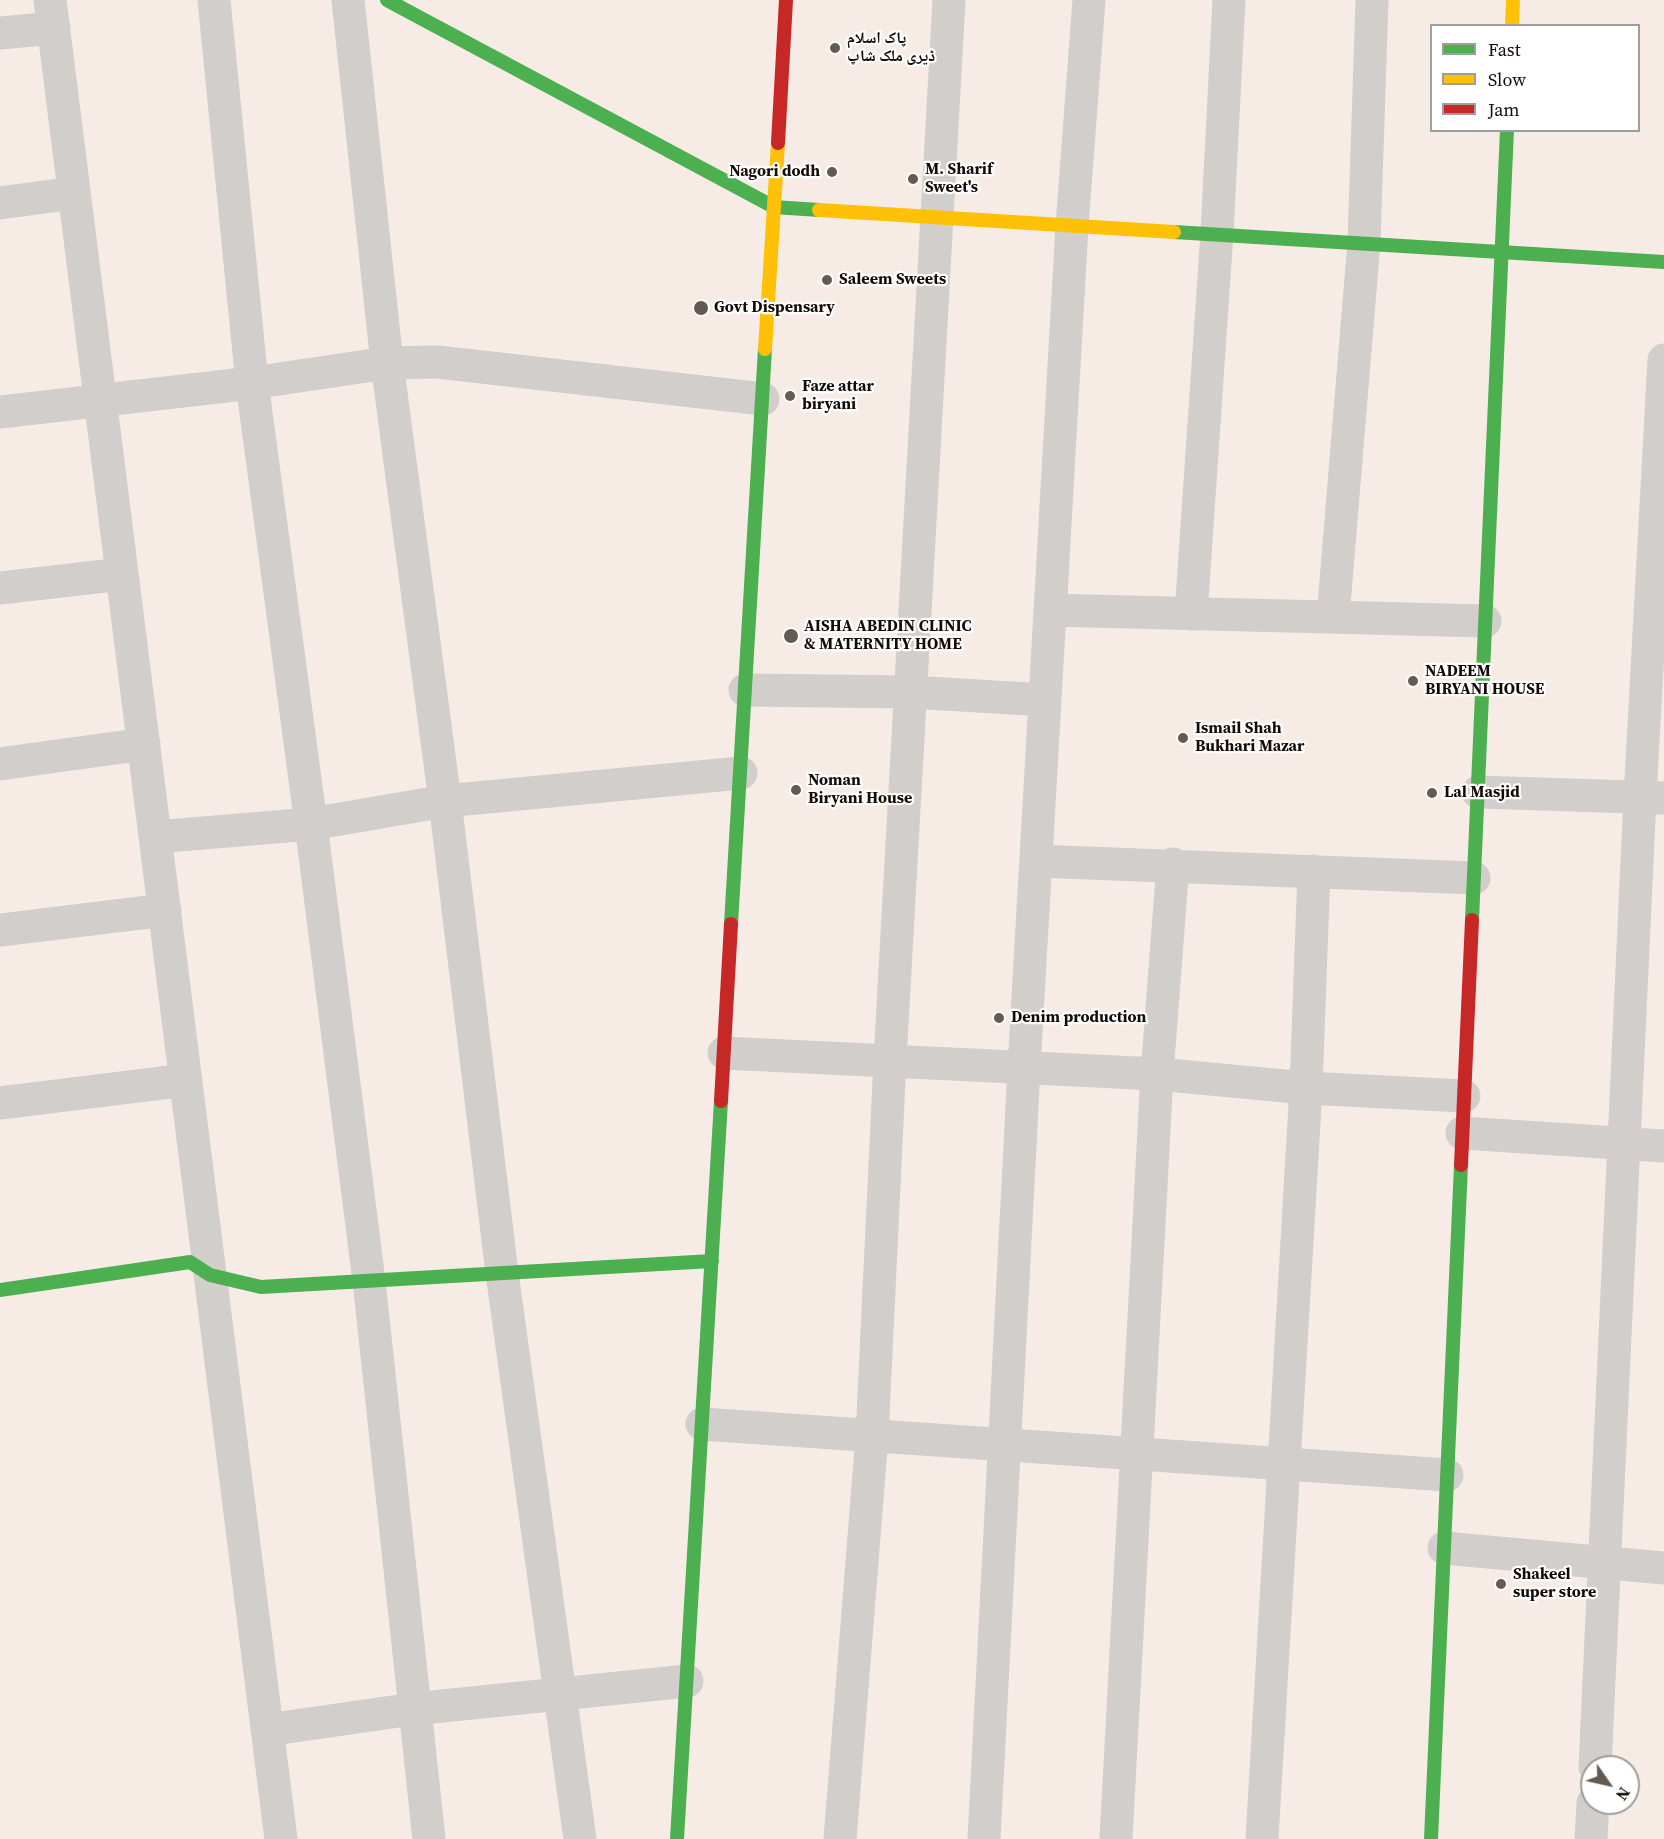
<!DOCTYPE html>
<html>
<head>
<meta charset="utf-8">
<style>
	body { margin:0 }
	#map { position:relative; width:1664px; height:1839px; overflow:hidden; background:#f6ece5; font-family:"Source Serif 4",serif }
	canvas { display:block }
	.legend { position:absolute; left:1430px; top:24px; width:210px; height:108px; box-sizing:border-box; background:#fff; border:2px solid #a19d9b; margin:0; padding:8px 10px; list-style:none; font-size:18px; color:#150b06 }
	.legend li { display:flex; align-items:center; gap:12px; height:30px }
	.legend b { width:30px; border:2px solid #a19d9b }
	.north { position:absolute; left:1580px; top:1755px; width:60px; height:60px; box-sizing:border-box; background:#fff; border:2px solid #a19d9b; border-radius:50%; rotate:124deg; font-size:16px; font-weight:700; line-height:24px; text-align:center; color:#150b06 }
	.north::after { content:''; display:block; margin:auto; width:21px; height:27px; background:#645a54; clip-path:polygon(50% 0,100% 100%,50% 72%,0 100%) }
</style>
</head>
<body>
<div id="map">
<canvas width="1664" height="1839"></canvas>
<ul class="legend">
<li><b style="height:8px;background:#4caf50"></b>Fast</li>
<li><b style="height:8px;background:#ffc107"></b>Slow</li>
<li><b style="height:8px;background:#c62828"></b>Jam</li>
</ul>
<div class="north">N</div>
</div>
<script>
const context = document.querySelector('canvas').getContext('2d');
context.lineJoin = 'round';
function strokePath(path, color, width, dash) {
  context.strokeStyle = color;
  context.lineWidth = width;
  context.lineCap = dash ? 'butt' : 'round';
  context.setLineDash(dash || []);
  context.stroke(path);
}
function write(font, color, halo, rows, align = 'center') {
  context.font = font + ' "Source Serif 4","Noto Naskh Arabic",serif';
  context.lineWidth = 4.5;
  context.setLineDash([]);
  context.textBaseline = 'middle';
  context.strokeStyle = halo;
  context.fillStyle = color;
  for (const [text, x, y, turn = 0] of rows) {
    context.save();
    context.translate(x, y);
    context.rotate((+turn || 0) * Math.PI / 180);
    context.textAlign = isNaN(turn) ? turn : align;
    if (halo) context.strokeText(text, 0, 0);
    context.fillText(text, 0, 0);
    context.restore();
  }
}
strokePath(new Path2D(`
	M50,0L281,1839
	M214,0L252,383L311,824L369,1281L429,1839
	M348,0L387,363L445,801L502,1273L580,1839
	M0,33L54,28
	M0,203L74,193
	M0,412L252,383L387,363L438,362L763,399
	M0,588L122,574
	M1050,610L1485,621
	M1191,614L1217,233L1229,0
	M1333,617L1364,242L1372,0
	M745,690L911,692L1045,700
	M0,764L144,744
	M1478,792L1664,798
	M155,837L311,824L445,801L741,773
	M1036,861L1474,878
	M0,930L165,910
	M724,1053L1157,1074L1306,1088L1464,1096
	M0,1103L186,1080
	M1462,1133L1664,1146
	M702,1424L1447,1475
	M1444,1548L1664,1568
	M267,1730L413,1709L687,1681
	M1595,1767L1640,797L1664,360
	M840,1839L872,1436L890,1060L949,0
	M984,1839L1024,1068L1072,226L1089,0
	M1116,1839L1157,1074L1173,864
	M1262,1839L1306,1088L1314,871
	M1591,1839L1593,1803`), '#d1cecc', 33);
strokePath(new Path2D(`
	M387,0L774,207L819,210
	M1174,232L1664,262
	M1472,920L1507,130
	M731,924L765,349
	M0,1290L190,1262L210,1275L261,1287L712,1261
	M677,1839L721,1101
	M1431,1839L1461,1165`), '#4caf50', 14);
strokePath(new Path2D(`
	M1512,26L1513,0
	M819,210L1174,232
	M765,349L778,143`), '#ffc107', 14);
strokePath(new Path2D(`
	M778,143L786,0
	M721,1101L731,924
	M1461,1165L1472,920`), '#c62828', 14);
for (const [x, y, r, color] of [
	[835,48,6,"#645a54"],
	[832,172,6,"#645a54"],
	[913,179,6,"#645a54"],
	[827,280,6,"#645a54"],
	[701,308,8,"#645a54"],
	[790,396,6,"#645a54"],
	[791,636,8,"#645a54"],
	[1413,681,6,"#645a54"],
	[1183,738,6,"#645a54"],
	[796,790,6,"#645a54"],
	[1432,793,6,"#645a54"],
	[999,1018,6,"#645a54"],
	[1501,1584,6,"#645a54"]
]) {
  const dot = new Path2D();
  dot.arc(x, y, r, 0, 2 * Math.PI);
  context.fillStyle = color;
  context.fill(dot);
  strokePath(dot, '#fff', 2);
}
write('bold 16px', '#150b06', '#fff', [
	["پاک اسلام",847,39],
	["ڈیری ملک شاپ",847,57],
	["M. Sharif",925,170],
	["Sweet's",925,188],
	["Nagori dodh",820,172,"right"],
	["Saleem Sweets",839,280],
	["Govt Dispensary",714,308],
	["Faze attar",802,387],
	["biryani",802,405],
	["AISHA ABEDIN CLINIC",804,627],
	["& MATERNITY HOME",804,645],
	["NADEEM",1425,672],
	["BIRYANI HOUSE",1425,690],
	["Ismail Shah",1195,729],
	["Bukhari Mazar",1195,747],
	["Noman",808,781],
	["Biryani House",808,799],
	["Lal Masjid",1444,793],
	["Denim production",1011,1018],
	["Shakeel",1513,1575],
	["super store",1513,1593]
], 'left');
</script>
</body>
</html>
